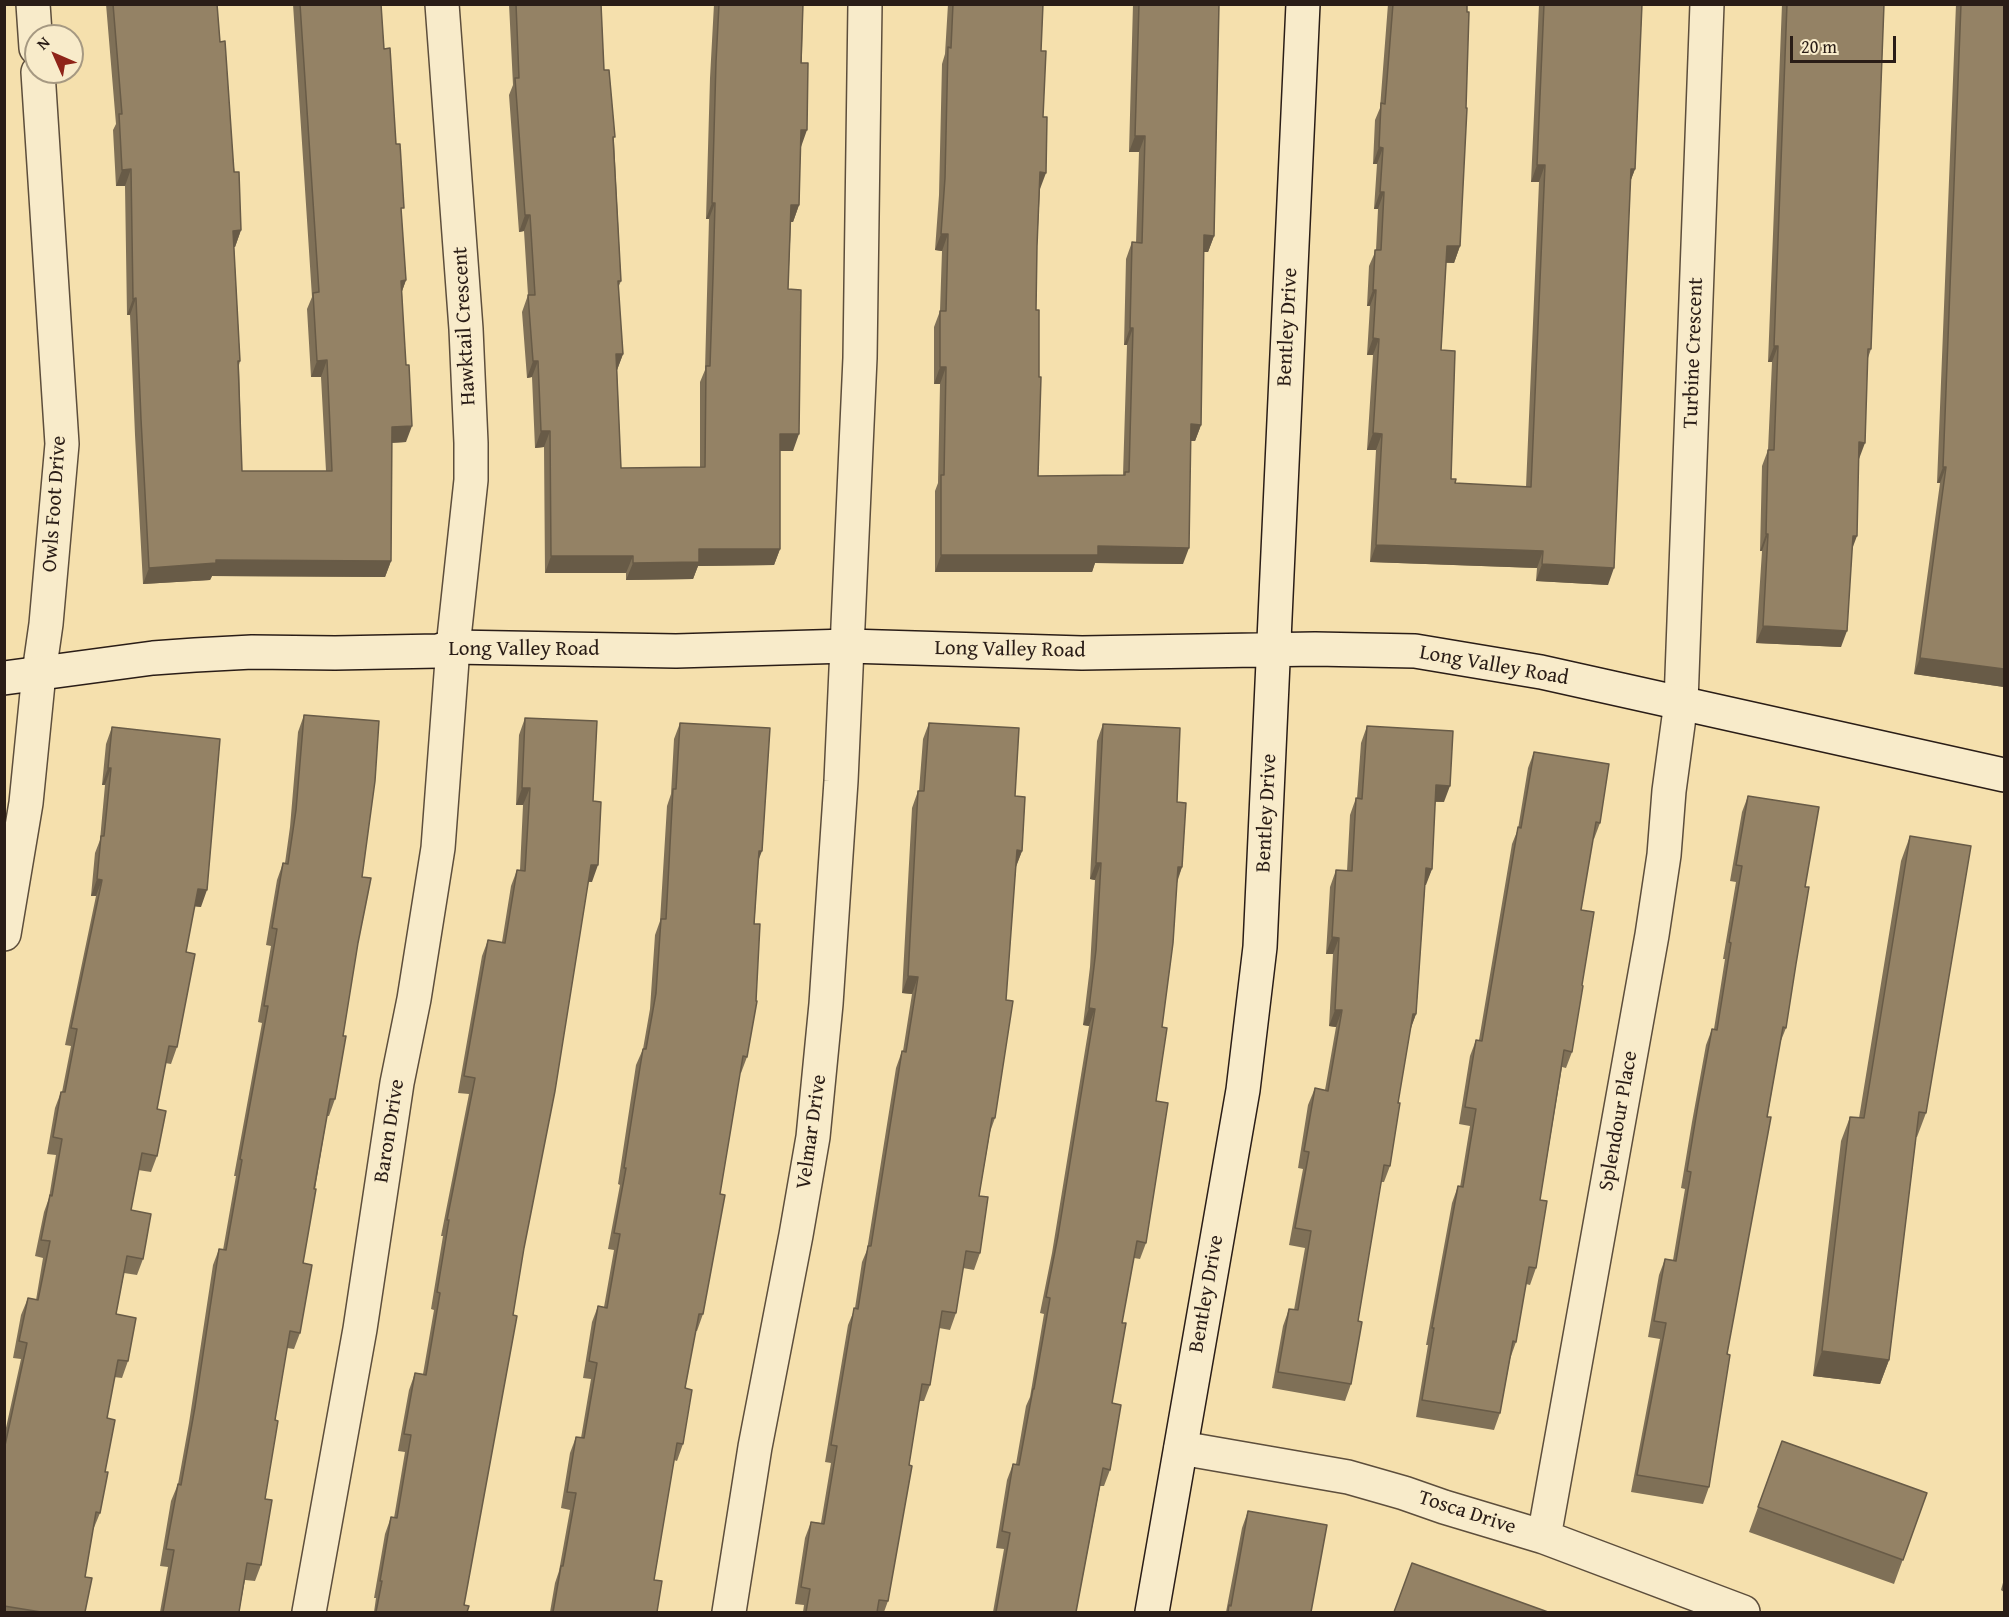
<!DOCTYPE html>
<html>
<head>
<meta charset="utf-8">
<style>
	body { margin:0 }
	#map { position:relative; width:2009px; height:1617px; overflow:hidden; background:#f5e0ad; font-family:"Gentium Book Plus",serif }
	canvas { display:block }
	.frame { position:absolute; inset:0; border:6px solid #2a1d17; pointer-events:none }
	.north { position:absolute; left:24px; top:24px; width:60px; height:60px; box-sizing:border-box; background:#f8ebca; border:2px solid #a69982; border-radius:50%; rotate:315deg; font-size:16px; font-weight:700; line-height:24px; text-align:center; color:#2a1d17 }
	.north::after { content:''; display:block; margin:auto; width:21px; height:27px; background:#8f2418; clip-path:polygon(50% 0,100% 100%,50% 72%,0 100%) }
	.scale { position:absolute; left:1790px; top:36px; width:106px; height:27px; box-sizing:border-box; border:3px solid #2a1d17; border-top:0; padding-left:8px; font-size:18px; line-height:21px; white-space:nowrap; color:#2a1d17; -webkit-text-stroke:4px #f8ebca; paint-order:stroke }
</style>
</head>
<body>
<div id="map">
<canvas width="2009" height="1617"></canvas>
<div class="frame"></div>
<div class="north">N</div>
<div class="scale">20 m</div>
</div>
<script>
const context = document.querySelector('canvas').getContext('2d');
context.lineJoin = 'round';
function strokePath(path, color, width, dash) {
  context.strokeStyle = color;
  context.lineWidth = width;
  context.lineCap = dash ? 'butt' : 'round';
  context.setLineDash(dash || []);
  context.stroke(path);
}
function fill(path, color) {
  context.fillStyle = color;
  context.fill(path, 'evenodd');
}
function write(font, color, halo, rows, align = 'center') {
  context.font = font + ' "Gentium Book Plus",serif';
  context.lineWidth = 4.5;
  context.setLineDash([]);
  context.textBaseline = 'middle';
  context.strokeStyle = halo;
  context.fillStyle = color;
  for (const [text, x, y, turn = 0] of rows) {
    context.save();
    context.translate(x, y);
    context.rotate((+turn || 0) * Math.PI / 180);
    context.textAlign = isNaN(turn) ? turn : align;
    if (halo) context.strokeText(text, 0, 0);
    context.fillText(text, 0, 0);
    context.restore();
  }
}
const street = new Path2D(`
	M33,4L36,48
	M4,934L26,803L39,673L46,624L62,444L38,72
	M1181,1448L1348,1477L1404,1493L1444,1507L1544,1537L1743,1612
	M1544,1537L1652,935L1664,855L1669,791L1681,702L1707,4
	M309,1612L360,1329L397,1083L414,999L438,848L453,647L471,480V443L466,329L442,4
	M729,1612L755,1447L796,1235L813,1137L826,1004L841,781L860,358L865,4`);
const secondary = new Path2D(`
	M4,678L153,658L195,655L252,652L335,653L438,651L453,647L676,651L848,646L1082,653L1315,649L1415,651L1541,672L2004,775
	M1152,1612L1243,1090L1260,947L1303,4`);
strokePath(street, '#5d4e3c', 36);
strokePath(secondary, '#2a1d17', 36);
strokePath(street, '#f8ebca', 33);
strokePath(secondary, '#f8ebca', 33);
fill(new Path2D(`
	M106,4H217L220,42L241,230L235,247H234L240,361L239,365L242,471H326L321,377H311L307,309L312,297L293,4H381L384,49L396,144L406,280L402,291L406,442L392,443L391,561L385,577L212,576L210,580L143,584L135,435L130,315H127L125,186H116L113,130L116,124Z
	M509,4H601L604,70L614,141L621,281L618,288L623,354L617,370L621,468L700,467V382L705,370L707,294L709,219H706L710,78L714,4H803L799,205L793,222H791L788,289L793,451H780V549L774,565L698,566L693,579L626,580V573H545L544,447L535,448L532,377L527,378L522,312L528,295L524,231L519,232L509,95L513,85Z
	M948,4H1043L1041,51L1040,189L1037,246L1036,310L1038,476L1123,475L1127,345H1124L1126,259L1132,242L1136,243L1139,152H1129L1133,4H1219L1214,236L1208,252H1204L1201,425L1195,441H1190L1183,564L1095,563L1092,572H935V491L938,483L940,384H934V327L940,311L942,251L935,250L939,195L942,64L945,54Z
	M1388,4H1467L1460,246L1454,263H1446L1441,350L1451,479L1455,483L1526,487L1539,182H1531L1539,4H1642L1635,169L1630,182L1608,585L1536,581L1537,568L1370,562L1376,450H1367L1373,355H1367L1370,306H1367L1369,266L1376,250L1378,209H1374L1377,164H1373L1375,120L1380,108Z
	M1782,4H1884L1871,349L1868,358L1859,459L1852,549L1841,647L1756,643L1762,551H1760L1762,466L1768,450L1772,362H1768Z
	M1956,4H2004V687L1914,674L1940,483H1937Z
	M304,715L362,877L358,943L343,1036L335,1099L329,1116H327L303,1263L300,1333L294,1349L287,1348L275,1420L265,1499L261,1565L255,1581L245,1580L239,1612H160L168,1567L160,1566L171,1501L178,1484L189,1423L213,1265L219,1249L223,1250L236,1176H234L262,1023L258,1022L271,946L266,945L277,880L283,863H285L290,827L298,732Z
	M525,718L593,801L592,882H588L524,1248L464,1605L467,1612H374L376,1598H374L385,1534L391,1517L394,1518L405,1452L398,1451L409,1390L415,1373L423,1374L434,1310L431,1309L443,1236H441L469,1094L458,1093L482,956L488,940L502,942L511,886L517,870H520L523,805H516L519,735Z
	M680,723L758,861L747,1057L741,1073H740L720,1194L703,1314L697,1331H695L685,1388L683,1444L677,1461L674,1460L654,1580L657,1612H550L555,1583L559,1571L570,1510L561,1508L570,1453L576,1437L581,1438L591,1379L583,1378L592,1322L598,1306L604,1307L614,1250L608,1249L620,1185L618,1184L636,1065L643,1049L650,1009L655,935L660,921L667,806L671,794L674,739Z
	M929,723L1015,796L1022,851L1016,866L995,1118L990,1132L979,1196L980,1253L974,1270L963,1268L956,1313L950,1330L939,1328L930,1385L924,1401H919L888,1601L884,1612H803L804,1605L795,1604L805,1538L811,1522L821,1523L831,1463L825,1462L848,1325L855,1308L862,1262L867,1250L896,1068L902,1051H903L912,994L902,993L912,808L918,791H919L923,739Z
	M1103,724L1177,802L1182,867L1177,883L1162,1027L1146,1243L1140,1259L1134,1258L1122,1323L1112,1403L1110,1470L1104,1486H1100L1076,1612H993L1004,1549L996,1548L1007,1480L1013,1464H1016L1026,1406L1030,1397L1044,1314L1040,1313L1052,1253L1089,1026L1083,1025L1090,967L1095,880L1090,879L1097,741Z
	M1367,726L1444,802H1435L1432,869L1425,885L1416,1014L1410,1029L1398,1103L1390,1166L1384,1182H1381L1358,1321L1351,1384L1345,1401L1272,1388L1283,1326L1289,1309L1294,1310L1305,1248L1289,1245L1303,1169L1298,1168L1308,1105L1315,1088L1325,1090L1336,1027L1329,1026L1333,954H1326L1330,887L1336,870L1347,871L1350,815L1356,798H1357L1361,743Z
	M112,727L201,907L194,906L186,952L177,1047L171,1064L165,1063L157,1109V1156L151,1172L138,1170L131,1210L143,1259L137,1275L124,1273L116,1314L128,1361L122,1378L114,1377L107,1418L105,1472L100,1513L93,1530L85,1577V1612H4V1437L21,1359L13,1358L21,1315L28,1298L36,1300L43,1258L35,1256L44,1212L49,1198L56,1155L47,1154L55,1108L61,1092H62L71,1046L65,1045L96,896H91L95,853L100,840L105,785H102L106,744Z
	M1534,752L1600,823L1594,839H1593L1581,910L1582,985L1572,1052L1566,1068L1562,1067L1540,1200L1536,1268L1530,1285L1526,1284L1516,1342L1510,1359L1500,1413L1494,1430L1416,1417L1428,1345H1426L1452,1203L1458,1186L1460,1187L1470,1126L1459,1124L1470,1056L1476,1040H1479L1512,844L1518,829L1528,768Z
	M1748,796L1805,887L1786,1028L1780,1043L1727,1354L1709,1487L1703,1504L1631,1492L1660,1339L1648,1337L1659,1275L1665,1259L1673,1260L1685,1189L1681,1188L1692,1122L1706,1045L1712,1029H1714L1725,959H1723L1736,882L1730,881L1742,812Z
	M1910,836L1926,1113L1917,1137H1916L1889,1360L1880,1384L1813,1376L1841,1141L1850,1117L1859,1118L1901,861Z
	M1782,1441L1927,1493L1894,1584L1749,1532Z
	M1248,1511L1311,1612H1226L1242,1528Z
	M2004,1579V1592L2001,1590Z`), '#7f7057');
fill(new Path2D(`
	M801,130H807L801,147Z
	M1135,136H1145L1139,152H1129Z
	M1379,147L1383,148L1377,164H1373Z
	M1537,165H1545L1539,182H1531Z
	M131,169L125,186H116L122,170Z
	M1631,169H1635L1629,185Z
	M1040,172L1046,173L1040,189H1034Z
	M1380,192H1384L1378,209H1374Z
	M712,203H715L709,219H706Z
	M791,205H799L793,222H785Z
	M525,215H530L524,231L519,232Z
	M241,230L235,247H227L233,231Z
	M941,234H948L942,251L935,250Z
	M1204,235L1214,236L1208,252H1198Z
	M1447,246H1460L1454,263L1441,262Z
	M406,280L400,297L401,281Z
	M1373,290H1376L1370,306H1367Z
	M136,298L130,315H127L133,299Z
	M1130,328H1133L1127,345H1124Z
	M1373,338L1379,339L1373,355H1367Z
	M1774,346H1778L1772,362H1768Z
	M616,354H623L617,370Z
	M327,360L321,377H311L317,361Z
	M533,361H538L532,377L527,378Z
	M940,367H946L940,384H934Z
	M1191,424L1201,425L1195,441H1185Z
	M412,426L406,442L386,443L392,427Z
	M541,431H550L544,447L535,448Z
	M1373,433L1382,434L1376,450H1367Z
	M780,434H799L793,451H774Z
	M1859,442L1865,443L1859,459Z
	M1943,467H1946L1940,483H1937Z
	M1766,534H1768L1762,551H1760Z
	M1853,536H1857L1851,552Z
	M1376,545L1543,551L1537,568L1370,562Z
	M1098,546L1189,548L1183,564L1095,563L1092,572H935L941,555Z
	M699,549H780L774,565L698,566L693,579L626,580L633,563Z
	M551,556H633L626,573H545Z
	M216,560L391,561L385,577L212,576L210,580L143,584L149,568Z
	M1542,564L1614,568L1608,585L1536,581Z
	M1763,626L1847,631L1841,647L1756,643Z
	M1920,658L2004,669V687L1914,674Z
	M108,768H111L105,785H102Z
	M1436,785L1450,786L1444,802L1430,801Z
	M522,788H530L523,805H516Z
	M1017,850L1022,851L1016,867Z
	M759,851H762L756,867Z
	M1096,863H1101L1095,880L1090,879Z
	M591,865H598L592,882L585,881Z
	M1178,867H1182L1176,883Z
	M1426,868L1432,869L1426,885H1420Z
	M97,879L102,880L96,896H91Z
	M198,889L207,890L201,907L192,906Z
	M1332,937L1339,938L1333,954H1326Z
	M908,976L918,977L912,994L902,993Z
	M1089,1008L1095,1009L1089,1026L1083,1025Z
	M1335,1010H1342L1336,1027L1329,1026Z
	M1413,1014H1416L1410,1031Z
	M1822,1351L1889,1360L1880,1384L1813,1376Z`), '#685b47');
const building = new Path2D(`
	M113,4H217L220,42L225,41L234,172H239L241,230L233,231L240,361H238L242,471H332L327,360L317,361L313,293L319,292L300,4H381L384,49L390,48L396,144H400L404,208H401L406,280L401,281L406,365H409L412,426L392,427L391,561L216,560V563L149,568L141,419L136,298L133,299L131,169L122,170L119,114H122Z
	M516,4H601L604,70H609L615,137H613L621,281H618L623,354H616L621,468L705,467L706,366H710L713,277L715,203H712L716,62L719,4H803L801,63H808L807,130H801L799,205H791L788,289L801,290L799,434H780V549H699V562L633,563V556H551L550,431H541L538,361H533L528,295H535L530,215H525L515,78H519Z
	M953,4H1043L1041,51H1046L1043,117H1047L1046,173L1040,172L1037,246L1036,310H1039V377H1041L1038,476L1125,475V472H1129L1133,328H1130L1132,242L1142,243L1145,136H1135L1139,4H1219L1214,236L1204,235L1201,425L1191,424L1189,548L1098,546V555H941V475H944L946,367H940V311H946L948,234H941L945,178L948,47L951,48Z
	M1393,4H1467V12H1469L1466,108H1467L1460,246H1447L1441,350L1455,351L1451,479H1456L1455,483L1531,487L1545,165H1537L1544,4H1642L1635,169H1631L1614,568L1542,564L1543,551L1376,545L1382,434L1373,433L1379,339L1373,338L1376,290H1373L1375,250H1381L1384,192H1380L1383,148L1379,147L1381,103L1385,104Z
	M1787,4H1884L1871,349H1868L1865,443L1859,442L1857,536H1853L1847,631L1763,626L1768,534H1766L1768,450H1774L1778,346H1774Z
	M1961,4H2004V669L1920,658L1946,467H1943Z
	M304,715L379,721L375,781L362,877L371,878L358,943L343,1036H346L335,1099H330L314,1189H316L303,1263L312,1265L300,1333L290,1331L275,1420L278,1421L265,1499L272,1500L261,1565L247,1563L239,1612H163L174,1550L166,1549L178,1484L181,1485L195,1407L219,1249L226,1250L242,1160L240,1159L268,1006H264L277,929L272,928L283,863L288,864L296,810Z
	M525,718L597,721L593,801L601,802L598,865H591L555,1091L524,1248L513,1315L517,1316L464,1605L469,1606L467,1612H376L382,1581H380L391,1517L397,1518L411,1435L404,1434L415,1373L426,1375L440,1293L437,1292L449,1220H447L475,1078L464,1076L488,940L505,943L517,870L525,871L530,788H522Z
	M680,723L770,728L762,851H759L754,924H760L756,1001H757L747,1057L743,1056L720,1194L725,1195L703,1314H699L685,1388L692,1390L683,1444L677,1443L654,1580L662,1581L657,1612H553L561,1566H563L576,1493L567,1492L576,1437L584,1438L597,1363L589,1361L598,1306L607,1308L620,1234L614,1233L626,1168H624L634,1104L643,1049H646L656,993L661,919H666L673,789H676Z
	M929,723L1019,728L1015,796L1025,797L1022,851L1017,850L1006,1000L1013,1001L995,1118H992L979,1196L988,1197L980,1253L966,1251L956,1313L942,1311L930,1385L922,1384L909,1465L912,1466L888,1601L879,1600L877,1612H806L810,1589L801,1587L811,1522L824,1524L837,1446L831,1445L854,1308L858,1309L868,1246H871L902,1051L906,1052L918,977L908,976L918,791H924Z
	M1103,724L1180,728L1177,802L1186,803L1182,867H1178L1173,943L1162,1027L1167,1028L1156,1101L1168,1103L1146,1243L1137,1241L1122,1323H1126L1112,1403L1121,1405L1110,1470L1103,1468L1076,1612H996L1010,1533L1002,1531L1013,1464L1019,1465L1033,1389H1034L1050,1298L1046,1297L1058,1236L1095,1009L1089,1008L1096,950L1101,863H1096Z
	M1367,726L1453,731L1450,786L1436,785L1432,869L1426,868L1416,1014H1413L1398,1103H1400L1390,1166L1384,1165L1358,1321L1362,1322L1351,1384L1278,1372L1289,1309L1298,1310L1311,1231L1295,1228L1309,1152L1304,1151L1315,1088L1328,1091L1342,1010H1335L1339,938L1332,937L1336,870L1352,871L1356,798L1362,799Z
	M112,727L220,739L207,890L198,889L186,952L195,954L177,1047L169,1046L157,1109L166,1111L157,1156L142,1153L131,1210L151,1214L143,1259L127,1256L116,1314L136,1318L128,1361L118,1360L107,1418L115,1420L105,1472H108L100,1513L96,1512L85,1577L92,1578L85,1612H41L4,1606V1450L27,1343L19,1341L28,1298L38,1300L50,1241L41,1240L50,1195L52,1196L62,1139L53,1137L61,1092H65L77,1029L71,1028L102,880L97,879L101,836H104L111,768H108Z
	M1534,752L1609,764L1600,823L1596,822L1581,910L1594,912L1582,985L1583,986L1572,1052L1564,1050L1540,1200L1547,1201L1536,1268L1529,1267L1516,1342L1513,1341L1500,1413L1422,1400L1434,1328H1432L1458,1186L1463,1187L1476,1109L1465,1107L1476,1040L1482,1041L1518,827L1521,828Z
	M1748,796L1819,807L1805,887H1809L1796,964L1786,1028L1783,1027L1767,1117H1771L1727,1354L1730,1355L1709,1487L1637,1475L1666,1323L1654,1321L1665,1259L1676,1261L1691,1172L1687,1171L1698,1105L1712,1029L1717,1030L1731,943L1729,942L1742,866L1736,865Z
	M1910,836L1971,846L1926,1113L1919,1112L1889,1360L1822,1351L1850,1117L1864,1118Z
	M1782,1441L1927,1493L1903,1560L1758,1507Z
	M1248,1511L1327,1525L1311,1612H1228L1229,1605L1231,1606Z
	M1412,1563L1548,1612H1394Z`);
fill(building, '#948265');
strokePath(building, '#685b47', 1.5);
write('21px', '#2a1d17', '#f8ebca', [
	["Hawktail Crescent",465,326,-93],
	["Bentley Drive",1288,327,-87],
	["Turbine Crescent",1694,353,-88],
	["Owls Foot Drive",55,504,-86],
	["Long Valley Road",524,650],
	["Long Valley Road",1010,650,1],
	["Long Valley Road",1494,666,10],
	["Bentley Drive",1267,813,-87],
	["Splendour Place",1619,1121,-80],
	["Baron Drive",390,1131,-81],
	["Velmar Drive",812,1132,-82],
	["Bentley Drive",1207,1294,-80],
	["Tosca Drive",1467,1513,18]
]);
</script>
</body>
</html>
